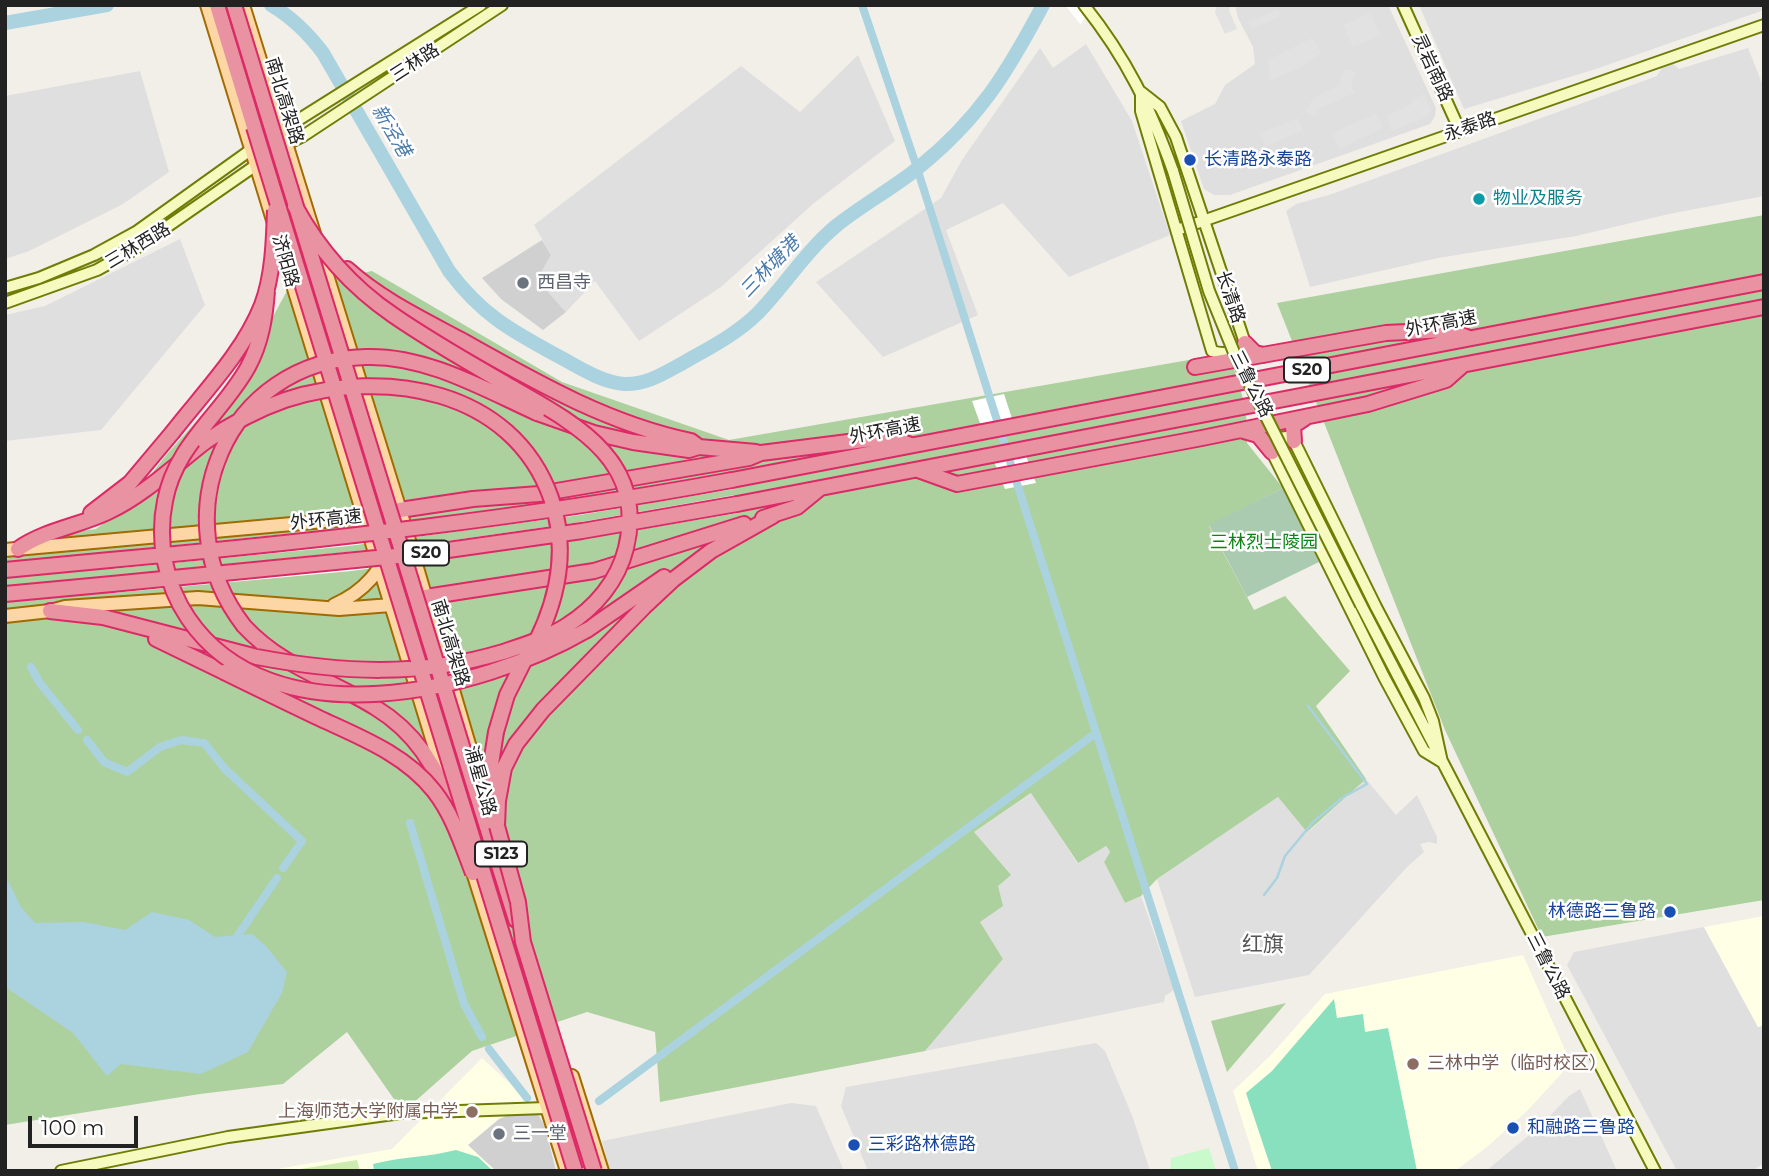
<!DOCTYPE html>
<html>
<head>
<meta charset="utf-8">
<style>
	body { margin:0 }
	#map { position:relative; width:1769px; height:1176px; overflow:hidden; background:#f2efe9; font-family:Montserrat,sans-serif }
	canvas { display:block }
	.frame { position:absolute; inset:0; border:7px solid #222; pointer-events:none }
	.scale { position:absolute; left:28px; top:1116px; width:110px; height:32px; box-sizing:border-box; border:4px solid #222; border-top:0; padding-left:9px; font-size:21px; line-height:24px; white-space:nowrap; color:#222; -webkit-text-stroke:5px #fff; paint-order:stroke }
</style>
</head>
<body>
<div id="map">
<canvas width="1769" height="1176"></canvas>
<div class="frame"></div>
<div class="scale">100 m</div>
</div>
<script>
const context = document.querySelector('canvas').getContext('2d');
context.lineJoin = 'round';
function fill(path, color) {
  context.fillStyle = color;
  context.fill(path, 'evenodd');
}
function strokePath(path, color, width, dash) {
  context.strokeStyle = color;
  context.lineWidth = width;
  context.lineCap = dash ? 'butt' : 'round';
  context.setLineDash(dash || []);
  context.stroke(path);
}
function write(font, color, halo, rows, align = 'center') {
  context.font = font + ' Montserrat,"Noto Sans SC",sans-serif';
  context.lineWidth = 5;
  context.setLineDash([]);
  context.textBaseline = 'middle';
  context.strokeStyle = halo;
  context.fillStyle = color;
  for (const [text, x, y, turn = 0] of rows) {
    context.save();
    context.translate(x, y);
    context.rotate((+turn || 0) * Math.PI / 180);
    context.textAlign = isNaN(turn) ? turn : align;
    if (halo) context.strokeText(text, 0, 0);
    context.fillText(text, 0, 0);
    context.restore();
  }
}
fill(new Path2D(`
	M1235,5H1388L1436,108L1435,116L1430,124L1230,195H1214L1204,189L1181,121L1215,104L1225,85L1255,64L1253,47L1238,18Z
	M1419,5H1764V10L1596,69L1464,109Z
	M1086,44L1132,121L1170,235L1069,277L1003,203L946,230L978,315L883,357L816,282L941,198L962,160L1040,48L1053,68Z
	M1748,48L1764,88V196L1669,214L1576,236L1438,258L1310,287L1286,211L1296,204L1329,195L1657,76L1667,59L1679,69Z
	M858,55L895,141L814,203L721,287L639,341L595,281L566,312L537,280L551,255L534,225L741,66L800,112Z
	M140,71L169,172L123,204L29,251L5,259V96Z
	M180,239L205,305L101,430L5,441V315L45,306Z
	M1366,779L1396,815L1417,795L1437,837V844L1429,842L1420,844L1424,852L1407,867L1309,975L1195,997L1157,879L1278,797L1308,832Z
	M1032,793L1077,863L1105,846L1110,852L1104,862L1125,903L1141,896L1174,990L1165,996L1164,1002L925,1051L1003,959L979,922L974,832Z
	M1704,927L1758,1027L1764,1025V1163L1753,1171H1677L1567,965L1574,952Z
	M1096,1043L1105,1051L1133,1118L1150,1171H868L841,1106L846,1087Z
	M1580,1089L1617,1171H1486L1540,1126L1569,1096Z
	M791,1103L816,1106L844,1171H610L602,1141Z`), '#e0dfdf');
fill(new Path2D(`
	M1764,916V1025L1758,1027L1704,927Z
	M1523,955L1566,1052L1563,1072L1527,1111L1488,1146L1455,1171H1258L1233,1091L1270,1056L1325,994Z
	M482,1058L533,1105L468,1145L496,1171H266L392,1149Z`), '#ffffe5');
fill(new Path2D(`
	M542,240L551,255L537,280L566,312L543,330L501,299L482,278Z
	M533,1105L545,1127L556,1171H496L468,1145L499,1119Z`), '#d0d0d0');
fill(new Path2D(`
	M357,1160L360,1171H288Z`), '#cdebb0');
fill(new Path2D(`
	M1764,215V900L1542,937L1445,730L1277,303Z
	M372,271L562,382L729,440L1229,353L1246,408L1247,443L1283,488L1209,526L1254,610L1285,596L1350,671L1316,706L1366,779L1307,832L1278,797L1157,879L1141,896L1125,903L1104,862L1110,852L1106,846L1078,863L1031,793L974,832L1011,875L998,886L1003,906L980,922L1003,959L925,1051L660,1102L655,1032L587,1012L472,1051L403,1112L347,1032L283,1084L200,1094L5,1125V559L73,532L96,529L128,504L167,454L246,366L288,289Z
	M1286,1003L1227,1072L1211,1021Z`), '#add19e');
fill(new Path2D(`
	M1283,488L1319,562L1247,597L1209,525Z`), '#aacbaf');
fill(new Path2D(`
	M1209,1148L1216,1171H1170L1171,1158Z`), '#c8facc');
fill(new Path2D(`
	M1334,999L1337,1018L1363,1014L1365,1032L1388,1028L1417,1171H1272L1246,1093L1272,1071Z
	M456,1150L478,1157L493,1171H374L373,1164C400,1157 429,1157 456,1150Z`), '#88e0be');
fill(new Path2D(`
	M1217,5H1230L1229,10L1237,29L1225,34L1215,12Z
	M1278,9L1281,16L1252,29L1248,22Z
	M1370,13L1380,35L1353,47L1343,25Z
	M1312,38L1322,53L1299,68L1270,81L1268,60Z
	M1345,68L1356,72L1351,85L1355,93L1320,108L1315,117L1306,112L1313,98L1339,85Z
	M1424,94L1431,111L1427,117L1391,131L1386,116L1410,105L1414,99Z
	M1376,113L1383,128L1339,149L1332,134Z
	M1298,118L1303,131L1265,146L1260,133Z`), '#e2e2e2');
fill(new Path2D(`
	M8,881L21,907L35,923L83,922L125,930L152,912L189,920L215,937L252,934L266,946L287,972L282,993L248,1052L201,1074L121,1064L107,1076L73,1033L7,988L5,980V882Z`), '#aad3df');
fill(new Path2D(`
	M1065,5H1091L1081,25Z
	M1004,394L1017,434L986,440L972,401Z
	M1020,441L1030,466L998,472L989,447Z
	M1030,468L1036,483L1005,489L999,474Z
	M730,472L734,489L580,515L348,546L111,569L109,552L423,520L577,498Z
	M735,495L738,513L584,539L351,571L113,593L111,576L426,544L581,522Z`), '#fff');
strokePath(new Path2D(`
	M1264,895L1277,878L1285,856L1314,821L1342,798L1367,784L1308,706`), '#aad3df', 2.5);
strokePath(new Path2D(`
	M862,5L917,168L1235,1171
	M31,667L39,682L78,730
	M87,740L104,762L127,772L160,747L181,740L204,743L225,769L302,841L283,868
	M410,823L464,1004L482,1037
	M234,941L277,878
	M489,1049L527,1098
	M599,1101L1096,733`), '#aad3df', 8);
strokePath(new Path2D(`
	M271,5C293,18 308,33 323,53L449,271C481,314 510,330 556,355C577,366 600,382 624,384C647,385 664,373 683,363C709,348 737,334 758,313C785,285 806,251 836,226C862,205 892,189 918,168C979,119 1007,73 1043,5
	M5,23L107,5`), '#aad3df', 14);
const secondary = new Path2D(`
	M1084,5C1127,59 1150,107 1173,171
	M1403,5L1460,131
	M1141,92L1160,107L1176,137L1245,343C1238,353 1223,355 1212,351
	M1141,92V111L1212,351
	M1177,230L1764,25
	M5,288L39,278L94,255L136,232L252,149L481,5
	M5,303L97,270L135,249L285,145L303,136L502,5
	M1287,437L1294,441L1376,607L1424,698L1433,721L1442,762L1424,751L1384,677L1272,452L1273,444L1278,438Z
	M1361,605L1655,1171
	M61,1171L228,1137L401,1113L546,1108`);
const primary = new Path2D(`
	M207,5L445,781
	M243,5L400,510L478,775
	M5,550L336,520L400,510
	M334,605C371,589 381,566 400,533
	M5,616L50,611L65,607L198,598L339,609L391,605L426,597
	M471,866L567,1171
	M572,1076L602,1171`);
const highway = new Path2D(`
	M217,5L254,127
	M347,269C380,299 422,319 461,340C534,381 608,424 691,441L699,447
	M1245,343L1255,353L1263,355
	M1195,367L1386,333L1448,330L1469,338
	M537,413L594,433L633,442L689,450L699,447L756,452
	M1244,431L1258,435L1272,452
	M1294,441L1293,426L1305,418
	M918,470L957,484L1202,438L1368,404L1446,380L1463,365
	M732,480L1764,282
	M737,504L1764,307
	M400,510L473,499L539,494L749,458L761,453L888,437L911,445
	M91,513L130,483L172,433
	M763,518L797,507L819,489
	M18,549C45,530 79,526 108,512C144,495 174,466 205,442
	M5,570L110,560
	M5,594L112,584
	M426,597L594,571L744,524
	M50,611L103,617L257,657
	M244,626C283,668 330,679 376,708C417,733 440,771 453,816
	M587,630L664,577
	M156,639L224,672
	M477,795L516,920
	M492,797L491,764L496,732
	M497,826L498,801L504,768L516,744L543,710L644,607L674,579L711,551L773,516`);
strokePath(secondary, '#707d05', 14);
strokePath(primary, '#a06b00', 16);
strokePath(highway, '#dc2a67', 18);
strokePath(secondary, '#f7fabf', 10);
strokePath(primary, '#fcd6a4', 12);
strokePath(highway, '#e892a2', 14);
const secondaryBridge = new Path2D(`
	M1173,171L1209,291L1235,355L1361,605`);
const highwayBridge = new Path2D(`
	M234,5L477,795
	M254,127L575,1171
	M267,291C265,318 261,343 248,367C222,414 175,445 165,501C157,540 165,584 188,618C272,742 480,692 587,630
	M172,433C203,393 243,353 262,305C273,276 274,241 275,210
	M205,442C229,425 256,410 285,400C383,368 512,388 551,498C568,547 559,596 536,642
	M110,560C319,541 526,518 732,480
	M112,584L427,553L582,531L737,504
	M244,626C160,518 226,360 366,357C426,355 484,389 537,413
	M257,657C341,673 420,677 503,652C524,645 547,638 566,626C595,608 618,581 626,548C648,458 570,421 506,384C468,362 429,340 393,315C352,287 319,250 295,206
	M224,672C256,688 288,703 321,719C360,737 406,755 434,791C453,815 462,845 473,873
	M496,732L507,695L525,659
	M497,826L518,902L523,942L594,1171`);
strokePath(secondaryBridge, '#707d05', 14, []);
strokePath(highwayBridge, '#dc2a67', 18, []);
strokePath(secondaryBridge, '#f7fabf', 10);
strokePath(highwayBridge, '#e892a2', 14);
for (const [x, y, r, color] of [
	[1190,160,7,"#1a4fb4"],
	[1479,199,7,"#0f9aa8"],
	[523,283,7,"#6b7280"],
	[1670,912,7,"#1a4fb4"],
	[1413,1064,7,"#8d6e63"],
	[472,1112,7,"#8d6e63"],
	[1513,1128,7,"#1a4fb4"],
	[499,1134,7,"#6b7280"],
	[854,1145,7,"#1a4fb4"]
]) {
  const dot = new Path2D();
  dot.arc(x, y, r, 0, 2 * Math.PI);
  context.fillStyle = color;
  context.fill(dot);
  strokePath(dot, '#fff', 2.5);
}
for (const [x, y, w] of [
	[1307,370,46],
	[426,553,46],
	[501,854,52]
]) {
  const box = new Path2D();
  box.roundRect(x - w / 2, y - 12.5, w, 25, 5);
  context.fillStyle = '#fff';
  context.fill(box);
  strokePath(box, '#222', 2);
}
write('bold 16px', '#222', null, [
	["S20",1307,370],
	["S20",426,553],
	["S123",501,854]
]);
write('18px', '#222', '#fff', [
	["三林路",415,63,-33],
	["灵岩南路",1432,68,65],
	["南北高架路",284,101,73],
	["永泰路",1470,127,-19],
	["三林西路",138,246,-31],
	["济阳路",285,261,74],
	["长清路",1230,297,71],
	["外环高速",1441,324,-11],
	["三鲁公路",1251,384,63],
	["外环高速",885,431,-11],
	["外环高速",326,520,-6],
	["南北高架路",450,643,73],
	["浦星公路",480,781,74],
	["三鲁公路",1548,966,63]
]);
write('18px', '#164399', '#fff', [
	["长清路永泰路",1204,160],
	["林德路三鲁路",1656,912,"right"],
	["和融路三鲁路",1527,1128],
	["三彩路林德路",868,1145]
], 'left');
write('18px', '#0d838f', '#fff', [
	["物业及服务",1493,199]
], 'left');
write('18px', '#5b616d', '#fff', [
	["西昌寺",537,283],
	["三一堂",513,1134]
], 'left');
write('18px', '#0c8416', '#fff', [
	["三林烈士陵园",1264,543]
]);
write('18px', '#785e54', '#fff', [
	["三林中学（临时校区）",1427,1064],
	["上海师范大学附属中学",458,1112,"right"]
], 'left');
write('italic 19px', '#4a7aab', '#fff', [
	["新泾港",391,131,59],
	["三林塘港",770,267,-46]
]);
write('21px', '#555', '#fff', [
	["红旗",1263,945]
]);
</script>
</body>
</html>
